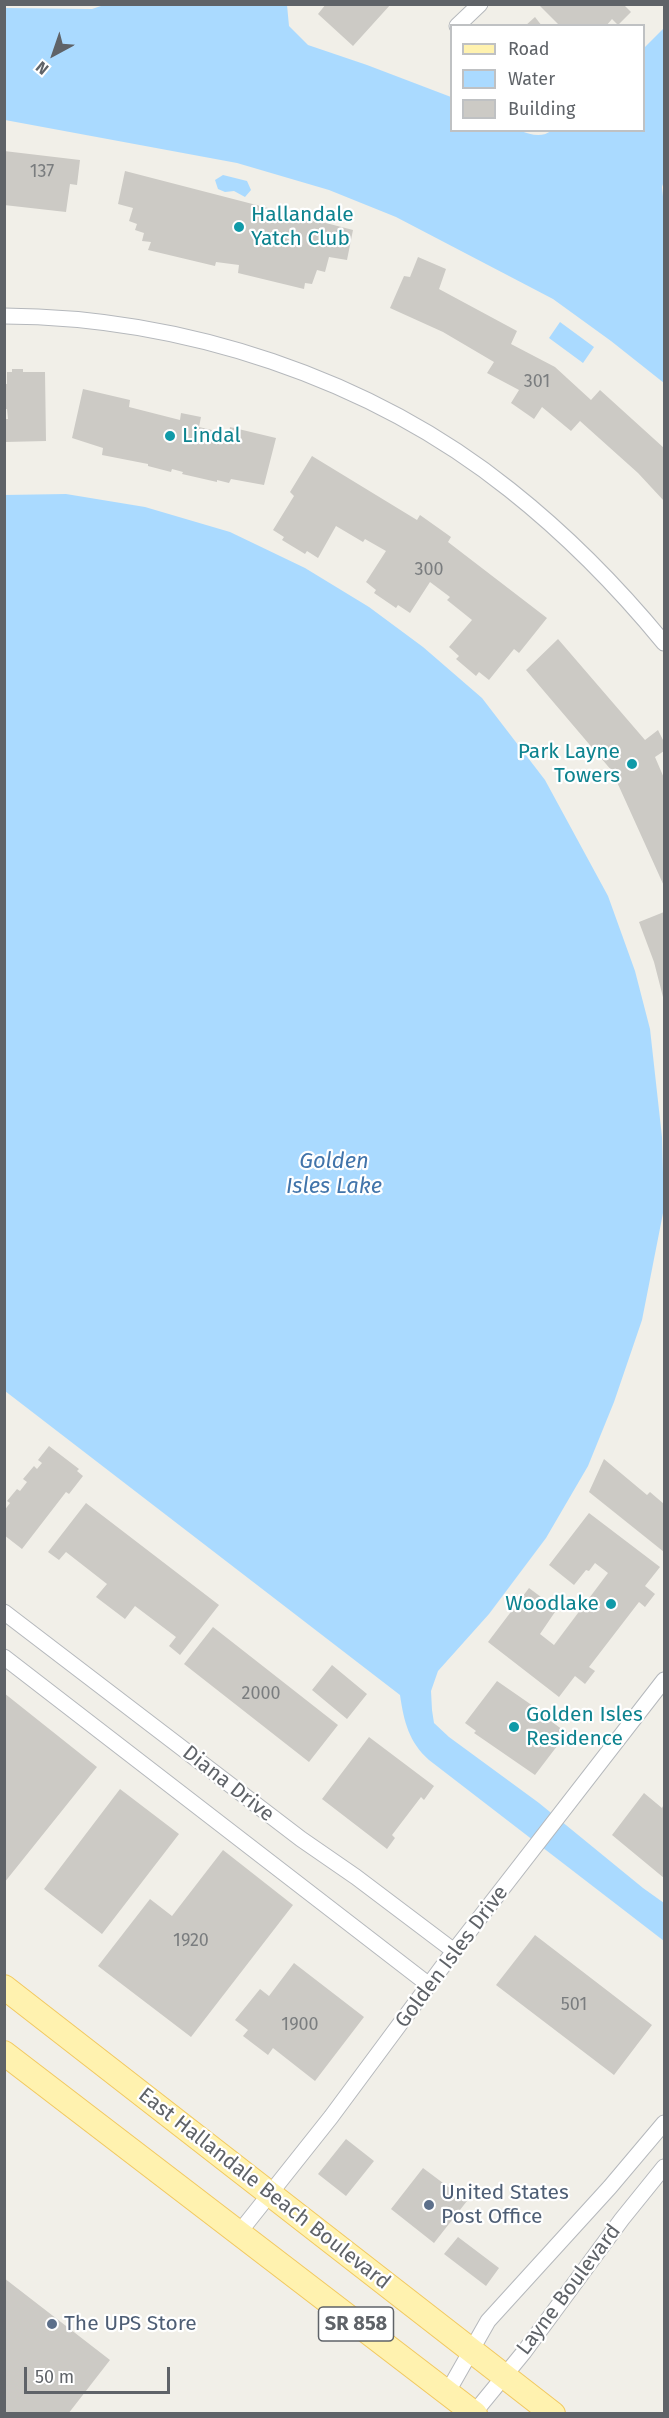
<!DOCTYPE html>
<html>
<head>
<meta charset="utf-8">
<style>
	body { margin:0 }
	#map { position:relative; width:669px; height:2418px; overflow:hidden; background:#f1efe8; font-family:"Fira Sans",sans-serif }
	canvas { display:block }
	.frame { position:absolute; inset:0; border:6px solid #5f6368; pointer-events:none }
	.legend { position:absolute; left:450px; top:24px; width:195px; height:108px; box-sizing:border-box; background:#fff; border:2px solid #bfc1c3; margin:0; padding:8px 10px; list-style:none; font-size:18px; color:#5f6368 }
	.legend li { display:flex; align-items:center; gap:12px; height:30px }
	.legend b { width:30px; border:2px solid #bfc1c3 }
	.north { position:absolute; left:24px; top:24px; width:60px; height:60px; -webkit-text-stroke:4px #fff; paint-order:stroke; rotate:220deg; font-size:16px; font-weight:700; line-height:24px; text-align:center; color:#5f6368 }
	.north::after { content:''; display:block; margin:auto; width:21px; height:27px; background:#5f6368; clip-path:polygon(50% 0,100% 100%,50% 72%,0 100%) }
	.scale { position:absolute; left:24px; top:2367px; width:146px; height:27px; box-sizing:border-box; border:3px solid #5f6368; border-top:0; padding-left:8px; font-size:18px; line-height:21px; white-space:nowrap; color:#5f6368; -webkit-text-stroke:4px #fff; paint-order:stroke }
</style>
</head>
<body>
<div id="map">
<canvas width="669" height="2418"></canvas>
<div class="frame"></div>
<ul class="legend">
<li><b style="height:8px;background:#fff2af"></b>Road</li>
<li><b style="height:16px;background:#aadaff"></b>Water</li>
<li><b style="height:16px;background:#cccac5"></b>Building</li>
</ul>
<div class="north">N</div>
<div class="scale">50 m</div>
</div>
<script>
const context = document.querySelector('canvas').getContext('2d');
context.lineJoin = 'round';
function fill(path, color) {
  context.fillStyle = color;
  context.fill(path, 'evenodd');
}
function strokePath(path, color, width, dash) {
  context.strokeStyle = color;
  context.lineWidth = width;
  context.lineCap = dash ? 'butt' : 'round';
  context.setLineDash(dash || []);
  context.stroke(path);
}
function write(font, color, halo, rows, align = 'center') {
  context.font = font + ' "Fira Sans",sans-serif';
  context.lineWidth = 4.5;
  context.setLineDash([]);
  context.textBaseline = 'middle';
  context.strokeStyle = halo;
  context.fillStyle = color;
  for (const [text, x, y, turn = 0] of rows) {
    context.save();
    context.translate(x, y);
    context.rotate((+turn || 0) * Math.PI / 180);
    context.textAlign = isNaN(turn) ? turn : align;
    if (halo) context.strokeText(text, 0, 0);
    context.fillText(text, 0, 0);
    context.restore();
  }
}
fill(new Path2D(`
	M104,5H287L289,26L308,45L367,65L451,97L452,130L521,131C531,135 543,138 552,130H644V48L664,28V181L662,187L664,206V383L611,341L553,299L396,217L329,190L237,163L5,120V8L92,9Z
	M223,175L247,181L251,190L245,197L234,191L225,192L218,189L215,180Z
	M560,322L594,347L583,363L549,338Z
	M66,494L145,507L230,532L305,568L369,607L423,647L482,698L545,780L608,896L635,971L650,1029L662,1137L664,1208L642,1320L614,1402L588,1466L546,1538L489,1614L438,1671L431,1691L432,1710L434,1723L449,1737L539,1803L643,1888L664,1903V1941L429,1760C409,1742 404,1722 400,1695L5,1391L4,495Z`), '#aadaff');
fill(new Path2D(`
	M326,4H391L353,46L318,14Z
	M538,4H623L631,12L618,25L612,19L606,26H560Z
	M535,17L542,26H525Z
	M4,151L80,160L77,185L70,184L66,212L4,205Z
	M125,171L353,230L347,260L329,257L325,272L317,270L312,284L305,283L304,289L238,273L239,265L216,262L215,266L148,250L151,242L142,241L144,233L135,230L137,224L129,221L133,208L118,204Z
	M418,257L446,269L439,289L517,331L511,344L555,367L591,400L600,390L664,448V501L638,473L580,421L571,431L542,407L534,419L511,403L519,390L487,373L494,362L443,332L390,308L404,276L410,277Z
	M12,369H23V372H45L46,441L5,442V419H8L7,409H4V384H7V372H12Z
	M83,389L130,400L129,407L180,420L181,413L201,417L199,427L229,434L230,427L276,438L264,485L231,479L229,483L217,480V482L182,474L183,472L172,469L171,472L148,466V464L102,455L103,448L72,438Z
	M312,456L417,520L420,515L451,537L448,542L547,618L519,653L514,649L489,680L479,672L476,676L456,659L459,656L449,647L472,620L447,600L450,597L430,582L410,613L398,605L396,608L374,593L376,590L366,582L386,551L365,539L363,542L336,526L318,558L307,551L305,554L282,540L284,537L273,530L294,496L290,492Z
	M558,639L645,740L658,730L664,742V751L655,757L664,778V886L612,771L526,670Z
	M664,912V1001L654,962L639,922Z
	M49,1446L79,1469L77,1471L83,1476L69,1494L66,1492L22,1549L4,1535V1511L10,1503L7,1501L17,1489L20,1491L27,1482L23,1479L34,1466L37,1469L42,1463L38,1460Z
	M604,1459L647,1495L650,1492L664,1504V1552L589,1492Z
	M86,1503L219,1605L180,1655L169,1646L176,1637L135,1606L125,1619L96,1597L107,1584L66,1552L59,1560L48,1552Z
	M589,1513L660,1567L645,1586L655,1594L645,1607L639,1602L589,1667L595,1671L585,1684L575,1676L559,1697L488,1642L529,1588L557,1609L540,1634L554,1645L608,1573L595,1563L589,1571L586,1570L574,1585L549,1565Z
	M213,1627L338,1725L309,1762L184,1664Z
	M332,1665L367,1694L347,1719L312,1690Z
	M497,1681L549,1717L548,1719L567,1733L535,1775L474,1733L476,1731L465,1723Z
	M4,1693L97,1767L4,1883Z
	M369,1737L434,1786L424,1800L421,1797L392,1835L395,1838L387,1849L322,1799Z
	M120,1789L179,1834L102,1934L44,1889Z
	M644,1793L662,1808L664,1804V1878L612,1835Z
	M223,1850L293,1905L191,2037L98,1966L150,1899L172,1916Z
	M535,1935L652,2025L614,2075L496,1985Z
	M294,1963L364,2017L315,2081L273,2048L268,2055L243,2036L248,2030L235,2020L260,1989L269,1996Z
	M346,2139L374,2161L346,2196L318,2174Z
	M423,2168L467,2201L434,2243L391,2209Z
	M458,2237L499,2268L486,2286L444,2254Z
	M4,2278L110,2360L68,2414H4Z`), '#cccac5');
const street = new Path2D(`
	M457,26L480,4
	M4,316C184,317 370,378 510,490C568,536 618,587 664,643
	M4,1612L301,1839L356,1877L454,1951
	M4,1657L429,1985
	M238,2234L331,2117L454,1951L664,1680
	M447,2393L488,2321L610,2187L664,2123
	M474,2413L524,2352L622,2219L664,2167`);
const primary = new Path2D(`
	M4,1987L553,2414
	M4,2053L475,2414`);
strokePath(street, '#b5b8bc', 17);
strokePath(primary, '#f2c960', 26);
strokePath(street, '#fff', 15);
strokePath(primary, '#fff2af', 24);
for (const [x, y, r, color] of [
	[239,227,6,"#0f9aa8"],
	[170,436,6,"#0f9aa8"],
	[632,764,6,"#0f9aa8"],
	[611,1604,6,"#0f9aa8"],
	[514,1727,6,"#0f9aa8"],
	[429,2205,6,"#5c6f8a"],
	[52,2324,6,"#5c6f8a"]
]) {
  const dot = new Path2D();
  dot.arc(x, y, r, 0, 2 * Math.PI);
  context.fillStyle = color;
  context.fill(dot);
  strokePath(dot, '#fff', 2);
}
write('18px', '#7a7d7f', null, [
	["137",42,172],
	["301",537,382],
	["300",429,570],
	["2000",261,1694],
	["1920",191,1941],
	["501",574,2005],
	["1900",300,2025]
]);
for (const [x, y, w] of [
	[356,2324,75]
]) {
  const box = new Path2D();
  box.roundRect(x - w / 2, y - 17, w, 34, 4.5);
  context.fillStyle = '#fff';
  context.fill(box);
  strokePath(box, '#5f6368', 1.5);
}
write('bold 20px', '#5f6368', null, [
	["SR 858",356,2324]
]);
write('21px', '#0d838f', '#fff', [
	["Hallandale",251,215],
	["Yatch Club",251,239],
	["Lindal",182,436],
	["Park Layne",620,752,"right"],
	["Towers",620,776,"right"],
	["Woodlake",599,1604,"right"],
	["Golden Isles",526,1715],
	["Residence",526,1739]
], 'left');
write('21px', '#5f6368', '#fff', [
	["Diana Drive",228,1784,38],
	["Golden Isles Drive",452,1957,-53],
	["East Hallandale Beach Boulevard",264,2189,38],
	["Layne Boulevard",569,2290,-53]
]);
write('21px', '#4e5e75', '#fff', [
	["United States",441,2193],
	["Post Office",441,2217],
	["The UPS Store",64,2324]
], 'left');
write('italic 22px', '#4174aa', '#fff', [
	["Golden",334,1162],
	["Isles Lake",334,1187]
]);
</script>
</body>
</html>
